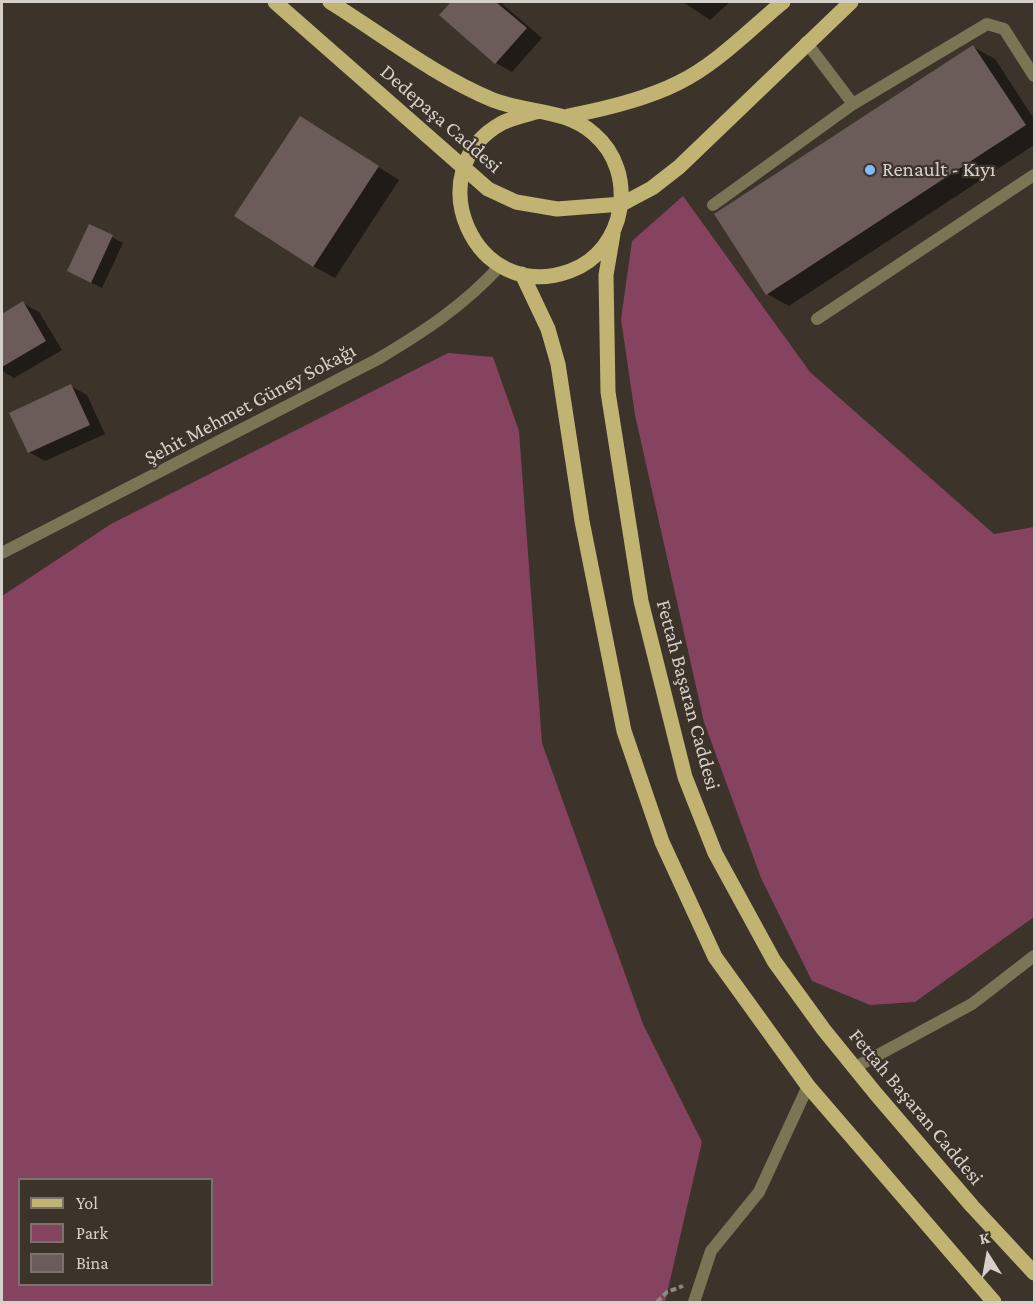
<!DOCTYPE html>
<html>
<head>
<meta charset="utf-8">
<style>
	body { margin:0 }
	#map { position:relative; width:1036px; height:1304px; overflow:hidden; background:#3c332b; font-family:"Crimson Pro",serif }
	canvas { display:block }
	.frame { position:absolute; inset:0; border:3px solid #d6d0cb; pointer-events:none }
	.legend { position:absolute; left:18px; top:1178px; width:195px; height:108px; box-sizing:border-box; background:#3c332b; border:2px solid #7a726b; margin:0; padding:8px 10px; list-style:none; font-size:18px; color:#d6d0cb }
	.legend li { display:flex; align-items:center; gap:12px; height:30px }
	.legend b { width:30px; border:2px solid #7a726b }
	.north { position:absolute; left:958px; top:1226px; width:60px; height:60px; -webkit-text-stroke:4px #3c332b; paint-order:stroke; rotate:349deg; font-size:16px; font-weight:700; line-height:24px; text-align:center; color:#d6d0cb }
	.north::after { content:''; display:block; margin:auto; width:21px; height:27px; background:#d6d0cb; clip-path:polygon(50% 0,100% 100%,50% 72%,0 100%) }
</style>
</head>
<body>
<div id="map">
<canvas width="1036" height="1304"></canvas>
<div class="frame"></div>
<ul class="legend">
<li><b style="height:8px;background:#c1b472"></b>Yol</li>
<li><b style="height:16px;background:#86435f"></b>Park</li>
<li><b style="height:16px;background:#6b5c5a"></b>Bina</li>
</ul>
<div class="north">K</div>
</div>
<script>
const context = document.querySelector('canvas').getContext('2d');
context.lineJoin = 'round';
function fill(path, color) {
  context.fillStyle = color;
  context.fill(path, 'evenodd');
}
function strokePath(path, color, width, dash) {
  context.strokeStyle = color;
  context.lineWidth = width;
  context.lineCap = dash ? 'butt' : 'round';
  context.setLineDash(dash || []);
  context.stroke(path);
}
function write(font, color, halo, rows, align = 'center') {
  context.font = font + ' "Crimson Pro",serif';
  context.lineWidth = 4.5;
  context.setLineDash([]);
  context.textBaseline = 'middle';
  context.strokeStyle = halo;
  context.fillStyle = color;
  for (const [text, x, y, turn = 0] of rows) {
    context.save();
    context.translate(x, y);
    context.rotate((+turn || 0) * Math.PI / 180);
    context.textAlign = isNaN(turn) ? turn : align;
    if (halo) context.strokeText(text, 0, 0);
    context.fillText(text, 0, 0);
    context.restore();
  }
}
fill(new Path2D(`
	M683,196L810,372L994,534L1034,527V917L915,1002L870,1005L812,981L761,878L704,722L635,415L621,319L632,241Z
	M448,353L493,357L519,431L542,743L643,1024L702,1142L665,1302H2V596L111,524ZM20,1180H212V1284H20Z`), '#86435f');
fill(new Path2D(`
	M453,2H500L542,38L512,72L496,63L441,15Z
	M683,2H730L710,20Z
	M973,47L995,59L1034,119V145L789,306L767,294Z
	M301,118L399,180L335,278L313,266Z
	M90,226L123,243L102,288L79,277Z
	M23,303L39,312L62,350L14,378L2,371V316Z
	M71,386L87,395L105,434L45,461L29,452Z`), '#0007');
fill(new Path2D(`
	M451,2H496L527,28L495,64L439,15Z
	M973,45L1026,125L766,295L714,214Z
	M300,116L379,166L313,267L234,216Z
	M89,224L113,235L91,283L67,271Z
	M23,301L46,341L2,367V314Z
	M71,384L90,425L28,453L9,413Z`), '#6b5c5a');
strokePath(new Path2D(`
	M657,1302L667,1292L683,1286`), '#8f8881', 4, [6, 3]);
strokePath(new Path2D(`
	M806,42L853,104L987,24L1004,29L1034,76
	M713,205L853,104
	M817,319L1034,175`), '#7b7556', 12);
strokePath(new Path2D(`
	M854,1068L972,1004L1034,956
	M694,1302L711,1251L759,1192L808,1086`), '#7b7556', 12);
strokePath(new Path2D(`
	M2,553L378,359C425,331 463,306 500,266`), '#7b7556', 12);
strokePath(new Path2D(`
	M275,2L488,189L516,202L557,209L622,204L652,188L679,167L851,2
	M330,2C383,35 435,76 493,100C529,114 565,108 594,134C639,172 626,251 570,271C474,306 416,170 502,123C512,118 525,115 536,112
	M568,116C605,109 644,100 678,83C717,64 750,29 783,2
	M613,234L606,275L608,392L641,601L685,777L715,853L774,961L824,1030L876,1094L972,1206L1034,1273
	M522,274L548,329L558,364L582,521L624,731L662,842L715,957L808,1086L994,1302`), '#c1b472', 15);
for (const [x, y, r, color] of [
	[870,170,6,"#84bcfb"]
]) {
  const dot = new Path2D();
  dot.arc(x, y, r, 0, 2 * Math.PI);
  context.fillStyle = color;
  context.fill(dot);
  strokePath(dot, '#3c332b', 2);
}
write('21px', '#d6d0cb', '#3c332b', [
	["Dedepaşa Caddesi",441,119,41],
	["Şehit Mehmet Güney Sokağı",250,404,-28],
	["Fettah Başaran Caddesi",688,695,75],
	["Fettah Başaran Caddesi",916,1107,50]
]);
write('21px', '#d6d0cb', '#3c332b', [
	["Renault - Kıyı",882,170]
], 'left');
</script>
</body>
</html>
